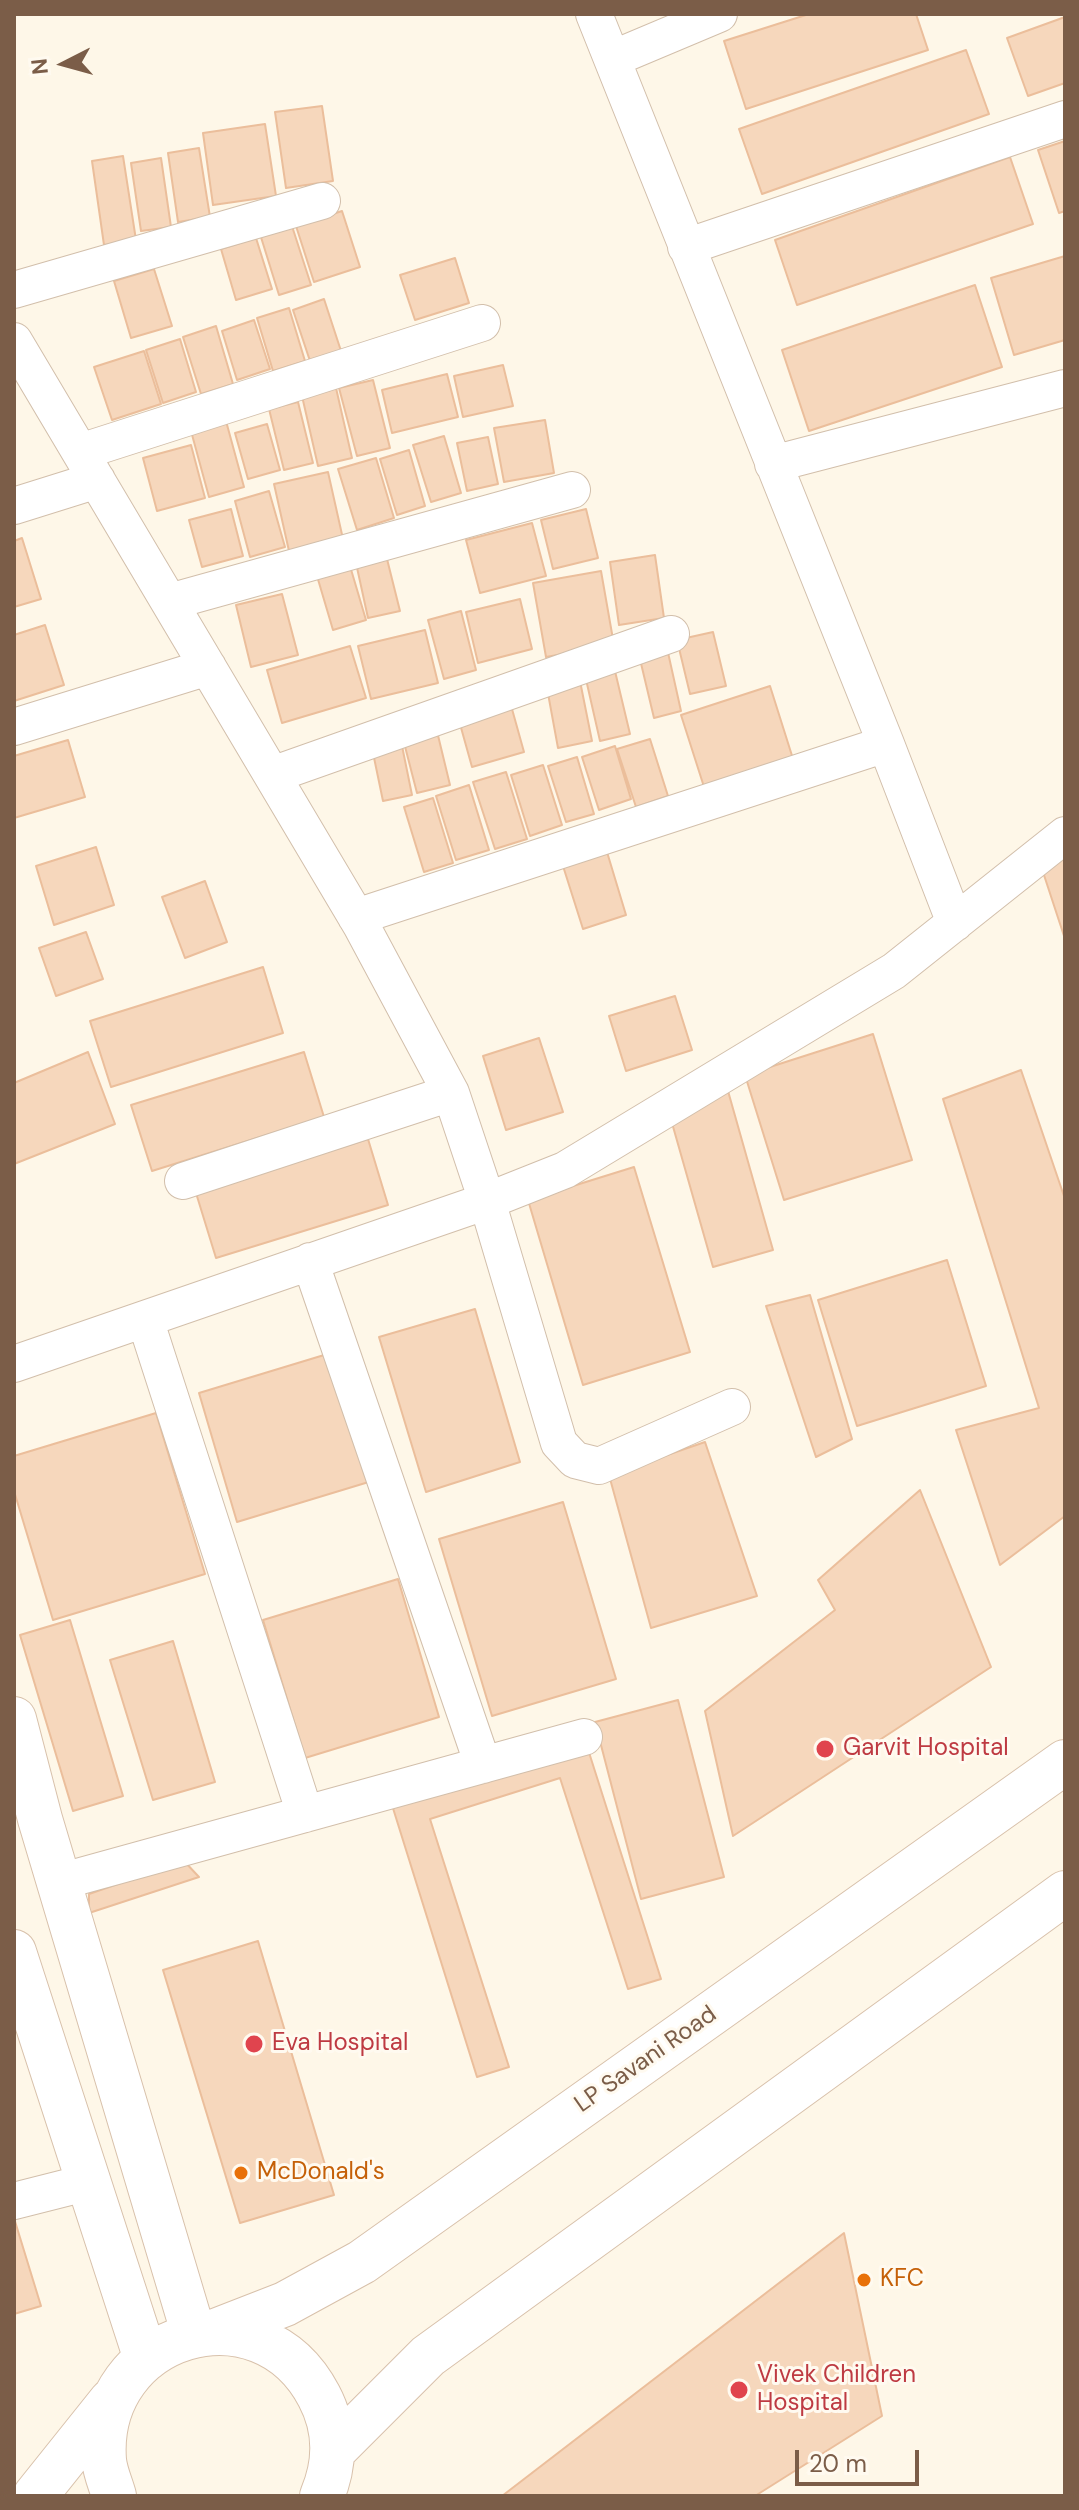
<!DOCTYPE html>
<html>
<head>
<meta charset="utf-8">
<style>
	body { margin:0 }
	#map { position:relative; width:1079px; height:2510px; overflow:hidden; background:#fef7e8; font-family:"DM Sans",sans-serif }
	canvas { display:block }
	.frame { position:absolute; inset:0; border:16px solid #7b5d48; pointer-events:none }
	.north { position:absolute; left:24px; top:24px; width:80px; height:80px; -webkit-text-stroke:6px #fffaf0; paint-order:stroke; rotate:264deg; font-size:22px; font-weight:700; line-height:32px; text-align:center; color:#7b5d48 }
	.north::after { content:''; display:block; margin:auto; width:28px; height:36px; background:#7b5d48; clip-path:polygon(50% 0,100% 100%,50% 72%,0 100%) }
	.scale { position:absolute; left:795px; top:2450px; width:124px; height:36px; box-sizing:border-box; border:4px solid #7b5d48; border-top:0; padding-left:10px; font-size:24px; line-height:28px; white-space:nowrap; color:#7b5d48; -webkit-text-stroke:6px #fffaf0; paint-order:stroke }
</style>
</head>
<body>
<div id="map">
<canvas width="1079" height="2510"></canvas>
<div class="frame"></div>
<div class="north">N</div>
<div class="scale">20 m</div>
</div>
<script>
const context = document.querySelector('canvas').getContext('2d');
context.lineJoin = 'round';
function fill(path, color) {
  context.fillStyle = color;
  context.fill(path, 'evenodd');
}
function strokePath(path, color, width, dash) {
  context.strokeStyle = color;
  context.lineWidth = width;
  context.lineCap = dash ? 'butt' : 'round';
  context.setLineDash(dash || []);
  context.stroke(path);
}
function write(font, color, halo, rows, align = 'center') {
  context.font = font + ' "DM Sans",sans-serif';
  context.lineWidth = 6;
  context.setLineDash([]);
  context.textBaseline = 'middle';
  context.strokeStyle = halo;
  context.fillStyle = color;
  for (const [text, x, y, turn = 0] of rows) {
    context.save();
    context.translate(x, y);
    context.rotate((+turn || 0) * Math.PI / 180);
    context.textAlign = isNaN(turn) ? turn : align;
    if (halo) context.strokeText(text, 0, 0);
    context.fillText(text, 0, 0);
    context.restore();
  }
}
const building = new Path2D(`
	M809,14H916L928,50L746,109L724,41Z
	M1065,17V83L1028,96L1007,38Z
	M966,50L989,114L762,194L739,129Z
	M322,106L333,181L286,188L275,112Z
	M265,124L276,196L213,205L203,133Z
	M1065,141V211L1059,213L1038,150Z
	M199,148L210,217L178,222L168,153Z
	M123,156L136,240L104,245L92,161Z
	M1010,157L1033,224L797,305L775,240Z
	M161,158L171,227L141,231L131,163Z
	M342,211L360,267L314,282L296,226Z
	M291,223L311,285L279,295L260,234Z
	M256,238L272,289L236,300L221,249Z
	M1065,256V340L1014,355L991,278Z
	M455,258L469,303L415,320L400,275Z
	M154,269L172,326L131,338L114,281Z
	M975,285L1002,367L809,431L782,350Z
	M324,299L342,354L311,364L293,310Z
	M289,308L305,361L273,371L257,318Z
	M254,320L270,369L237,380L222,331Z
	M216,326L233,384L201,394L183,337Z
	M180,339L196,392L163,403L146,350Z
	M144,351L161,404L112,420L94,367Z
	M503,365L513,406L463,417L454,376Z
	M447,374L458,417L392,433L382,390Z
	M373,380L390,448L357,456L339,388Z
	M336,388L352,458L318,466L302,396Z
	M298,402L313,463L284,470L269,409Z
	M545,420L554,473L504,482L494,428Z
	M226,421L244,487L209,497L191,431Z
	M267,424L280,470L248,479L235,433Z
	M444,436L461,493L431,502L413,445Z
	M488,437L498,484L467,491L457,443Z
	M191,445L205,498L157,511L143,458Z
	M409,450L425,506L397,515L380,459Z
	M376,458L394,518L357,530L338,469Z
	M328,472L343,539L289,551L274,484Z
	M269,491L285,547L250,557L235,501Z
	M231,509L243,556L202,567L189,520Z
	M586,509L598,558L553,569L541,520Z
	M532,523L546,576L480,593L466,540Z
	M22,538L41,599L14,607V541Z
	M386,555L400,611L368,618L356,563Z
	M655,555L664,618L619,625L610,562Z
	M350,566L366,620L333,630L317,576Z
	M601,571L614,645L546,657L533,583Z
	M282,594L298,655L251,667L236,605Z
	M520,599L532,649L478,663L466,612Z
	M461,611L476,670L444,679L428,620Z
	M45,625L64,685L14,701V635Z
	M425,630L438,683L371,699L358,646Z
	M713,632L726,686L690,694L677,640Z
	M350,646L366,698L282,723L267,670Z
	M667,648L681,711L654,718L639,655Z
	M614,667L630,734L600,741L585,675Z
	M580,681L592,741L558,748L547,688Z
	M770,686L794,762L705,790L681,715Z
	M512,709L524,752L472,767L460,724Z
	M435,723L450,785L417,793L401,731Z
	M650,739L668,796L636,807L617,749Z
	M68,740L85,797L14,818V756Z
	M401,741L412,795L383,801L372,748Z
	M615,746L631,799L599,810L582,757Z
	M577,757L594,814L566,822L548,766Z
	M543,765L562,825L530,836L511,775Z
	M506,772L527,839L495,849L473,782Z
	M469,785L489,850L456,860L436,796Z
	M433,798L453,863L424,872L404,807Z
	M96,847L114,905L54,925L36,866Z
	M607,852L626,915L583,929L563,866Z
	M1065,852V939L1042,869Z
	M205,881L227,942L185,958L162,897Z
	M86,932L103,979L56,996L39,948Z
	M263,967L283,1033L111,1087L90,1021Z
	M675,996L692,1050L626,1071L609,1016Z
	M873,1034L912,1160L784,1200L745,1075Z
	M539,1038L563,1112L506,1130L483,1056Z
	M88,1052L115,1124L14,1164V1083Z
	M304,1052L324,1117L152,1171L131,1105Z
	M1021,1070L1065,1199V1516L1000,1565L956,1430L1039,1408L943,1099Z
	M728,1091L773,1250L713,1267L668,1109Z
	M368,1139L388,1205L216,1258L196,1193Z
	M634,1167L690,1352L583,1385L528,1200Z
	M947,1260L986,1386L857,1426L818,1300Z
	M810,1295L852,1439L816,1457L766,1306Z
	M475,1309L520,1462L426,1492L379,1337Z
	M334,1352L372,1481L237,1522L199,1393Z
	M156,1413L205,1574L53,1620L14,1491V1456Z
	M705,1442L757,1596L651,1628L609,1475Z
	M920,1490L991,1667L733,1836L705,1711L835,1610L818,1580Z
	M563,1502L616,1679L492,1716L439,1539Z
	M398,1579L439,1717L305,1758L263,1620Z
	M70,1620L123,1796L73,1811L20,1635Z
	M173,1641L215,1782L153,1800L110,1660Z
	M678,1700L724,1877L641,1899L595,1722Z
	M586,1743L661,1979L628,1989L560,1778L430,1819L509,2067L477,2077L392,1805Z
	M184,1861L199,1877L89,1913V1894Z
	M258,1941L334,2195L240,2223L163,1970Z
	M14,2218L41,2306L14,2314Z
	M844,2233L882,2416L755,2496H502Z`);
fill(building, '#f6d7bc');
strokePath(building, '#ebbe9b', 2);
const street = new Path2D(`
	M594,14L886,744L955,923
	M612,59L719,14
	M686,247L1065,119
	M14,290L322,201
	M14,341L361,925L451,1093L487,1201L559,1443L575,1460L599,1466L732,1407
	M80,452L482,323
	M773,464L1065,388
	M14,506L97,480
	M169,602L572,490
	M14,727L208,667
	M272,775L671,634
	M356,917L886,744
	M183,1181L451,1093
	M310,1261L483,1765
	M145,1319L305,1814
	M14,1364L487,1201L565,1170L894,971L1065,835
	M59,1882L584,1737
	M14,2201L89,2182`);
const secondary = new Path2D(`
	M14,1719L40,1819L194,2335
	M14,1952L146,2359
	M213,2332L285,2304L362,2262L1065,1762
	M334,2450L428,2356L1065,1893
	M35,2496L111,2401
	M114,2496C111,2485 105,2472 104,2460C95,2333 260,2283 319,2396C336,2428 336,2463 322,2496`);
strokePath(street, '#d2bfab', 38);
strokePath(secondary, '#d8c1ab', 46);
strokePath(street, '#fff', 36);
strokePath(secondary, '#fff', 44);
for (const [x, y, r, color] of [
	[825,1749,10,"#e0444e"],
	[254,2044,10,"#e0444e"],
	[241,2173,8,"#e8710a"],
	[864,2280,8,"#e8710a"],
	[739,2390,10,"#e0444e"]
]) {
  const dot = new Path2D();
  dot.arc(x, y, r, 0, 2 * Math.PI);
  context.fillStyle = color;
  context.fill(dot);
  strokePath(dot, '#fffaf0', 3);
}
write('24px', '#be3a42', '#fffaf0', [
	["Garvit Hospital",843,1749],
	["Eva Hospital",272,2044],
	["Vivek Children",757,2376],
	["Hospital",757,2404]
], 'left');
write('24px', '#7b5d48', '#fffaf0', [
	["LP Savani Road",646,2060,-35]
]);
write('24px', '#c56008', '#fffaf0', [
	["McDonald's",257,2173],
	["KFC",880,2280]
], 'left');
</script>
</body>
</html>
